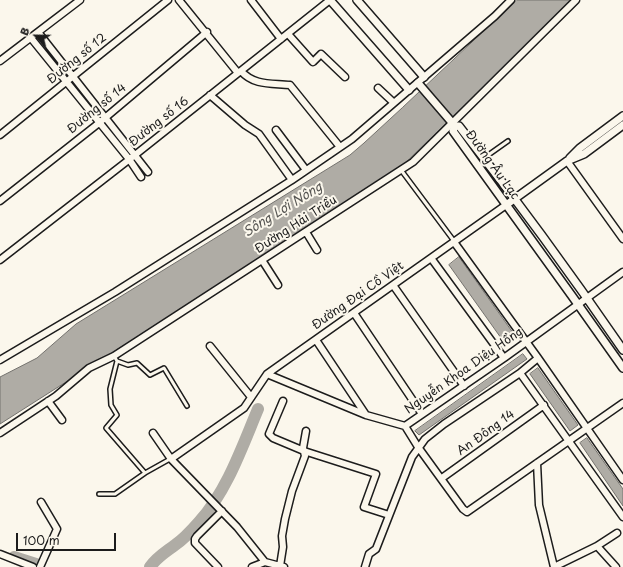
<!DOCTYPE html>
<html>
<head>
<meta charset="utf-8">
<style>
	body { margin:0 }
	#map { position:relative; width:623px; height:567px; overflow:hidden; background:#fbf7ec; font-family:"Playpen Sans",sans-serif }
	canvas { display:block }
	.north { position:absolute; left:16px; top:16px; width:40px; height:40px; -webkit-text-stroke:3px #fbf7ec; paint-order:stroke; rotate:292deg; font-size:11px; font-weight:700; line-height:16px; text-align:center; color:#1c1c1c }
	.north::after { content:''; display:block; margin:auto; width:14px; height:18px; background:#1c1c1c; clip-path:polygon(50% 0,100% 100%,50% 72%,0 100%) }
	.scale { position:absolute; left:16px; top:533px; width:100px; height:18px; box-sizing:border-box; border:2px solid #1c1c1c; border-top:0; padding-left:5px; font-size:12px; line-height:14px; white-space:nowrap; color:#1c1c1c; -webkit-text-stroke:3px #fbf7ec; paint-order:stroke }
</style>
</head>
<body>
<div id="map">
<canvas width="623" height="567"></canvas>
<div class="north">B</div>
<div class="scale">100 m</div>
</div>
<script>
const context = document.querySelector('canvas').getContext('2d');
context.lineJoin = 'round';
function fill(path, color) {
  context.fillStyle = color;
  context.fill(path, 'evenodd');
}
function strokePath(path, color, width, dash) {
  context.strokeStyle = color;
  context.lineWidth = width;
  context.lineCap = dash ? 'butt' : 'round';
  context.setLineDash(dash || []);
  context.stroke(path);
}
function write(font, color, halo, rows, align = 'center') {
  context.font = font + ' "Playpen Sans",sans-serif';
  context.lineWidth = 4;
  context.setLineDash([]);
  context.textBaseline = 'middle';
  context.strokeStyle = halo;
  context.fillStyle = color;
  for (const [text, x, y, turn = 0] of rows) {
    context.save();
    context.translate(x, y);
    context.rotate((+turn || 0) * Math.PI / 180);
    context.textAlign = isNaN(turn) ? turn : align;
    if (halo) context.strokeText(text, 0, 0);
    context.fillText(text, 0, 0);
    context.restore();
  }
}
const water = new Path2D(`
	M517,0H573L396,172L0,424V377L37,358L76,324L350,155L364,143L402,108Z
	M459,257L516,337L506,345L449,265Z
	M523,354L527,359L419,435L415,431Z
	M538,368L578,425L570,431L530,374Z
	M587,438L623,489V506L580,443Z`);
fill(water, '#afaca5');
strokePath(water, '#74726e', 1);
strokePath(new Path2D(`
	M14,557L36,564
	M150,567C157,557 166,552 175,545C184,539 192,530 199,522C227,491 242,447 258,409`), '#afaca5', 12);
const service = new Path2D(`
	M484,158L508,141
	M401,170L454,241
	M114,356L117,361L110,389L111,405L117,415L106,428L145,473L170,459
	M117,361L128,365L137,363L150,375L164,368L187,406
	M99,494H115L145,473`);
const minor = new Path2D(`
	M179,0L238,73
	M251,0L281,39
	M38,32L148,172
	M288,34L313,62L321,54L345,77
	M31,38L129,159L141,177
	M0,61L80,0
	M241,71C254,86 272,83 290,85L340,147
	M378,88L394,103
	M210,95L245,125L259,134L292,180
	M276,130L306,170
	M0,135L168,0
	M567,161L623,239
	M0,201L99,123L207,32
	M306,232L317,250
	M454,242L538,358L623,480
	M431,258L504,358
	M0,260L135,155L330,0
	M262,260L278,285
	M393,285L464,386
	M354,313L422,414
	M316,340L366,415
	M210,346L251,397
	M0,360L115,292L292,180L352,139L495,16L511,0
	M520,373L623,517
	M267,374L366,415L405,426L504,358L623,272
	M48,401L62,420
	M283,401L269,434L273,438L304,451L376,474L364,507L389,515
	M405,426L418,447L463,509L467,512L623,403
	M0,433L56,396L89,368L114,356L413,162L576,0
	M153,433L171,459L237,527L265,562L280,566L281,567
	M171,459L244,408L267,374L506,205
	M537,463L539,505L554,567
	M442,478L544,405
	M597,546L616,567
	M0,554L33,567
	M40,567L57,529L41,502
	M218,567L195,543V539L197,536L222,511
	M252,567L265,562
	M284,567L280,566L283,547L282,536L285,519L292,491L305,456L303,448L306,431
	M365,567L369,554L376,549L412,457L425,439L444,424L520,373L538,358
	M554,567L597,546L617,533`);
const tertiary = new Path2D(`
	M330,0L409,90
	M357,0L424,77
	M418,83L455,126
	M455,126L453,131L572,296L623,368
	M455,126H459C516,199 571,274 623,350
	M570,158L580,148L623,116
	M506,205L567,161L584,154L623,125`);
strokePath(service, '#1c1c1c', 6);
strokePath(minor, '#1c1c1c', 9);
strokePath(tertiary, '#1c1c1c', 10);
strokePath(service, '#fbf7ec', 3);
strokePath(minor, '#fbf7ec', 6);
strokePath(tertiary, '#fbf7ec', 7);
write('12px', '#1c1c1c', '#fbf7ec', [
	["Đường số 12",77,59,-39],
	["Đường số 14",97,109,-39],
	["Đường số 16",159,122,-38],
	["Đường Âu Lạc",492,165,54],
	["Đường Hải Triều",296,225,-33],
	["Đường Đại Cồ Việt",358,296,-35],
	["Nguyễn Khoa Diệu Hồng",464,371,-35],
	["An Đông 14",486,433,-36]
]);
write('italic 13px', '#575653', '#fbf7ec', [
	["Sông Lợi Nông",283,210,-32]
]);
</script>
</body>
</html>
